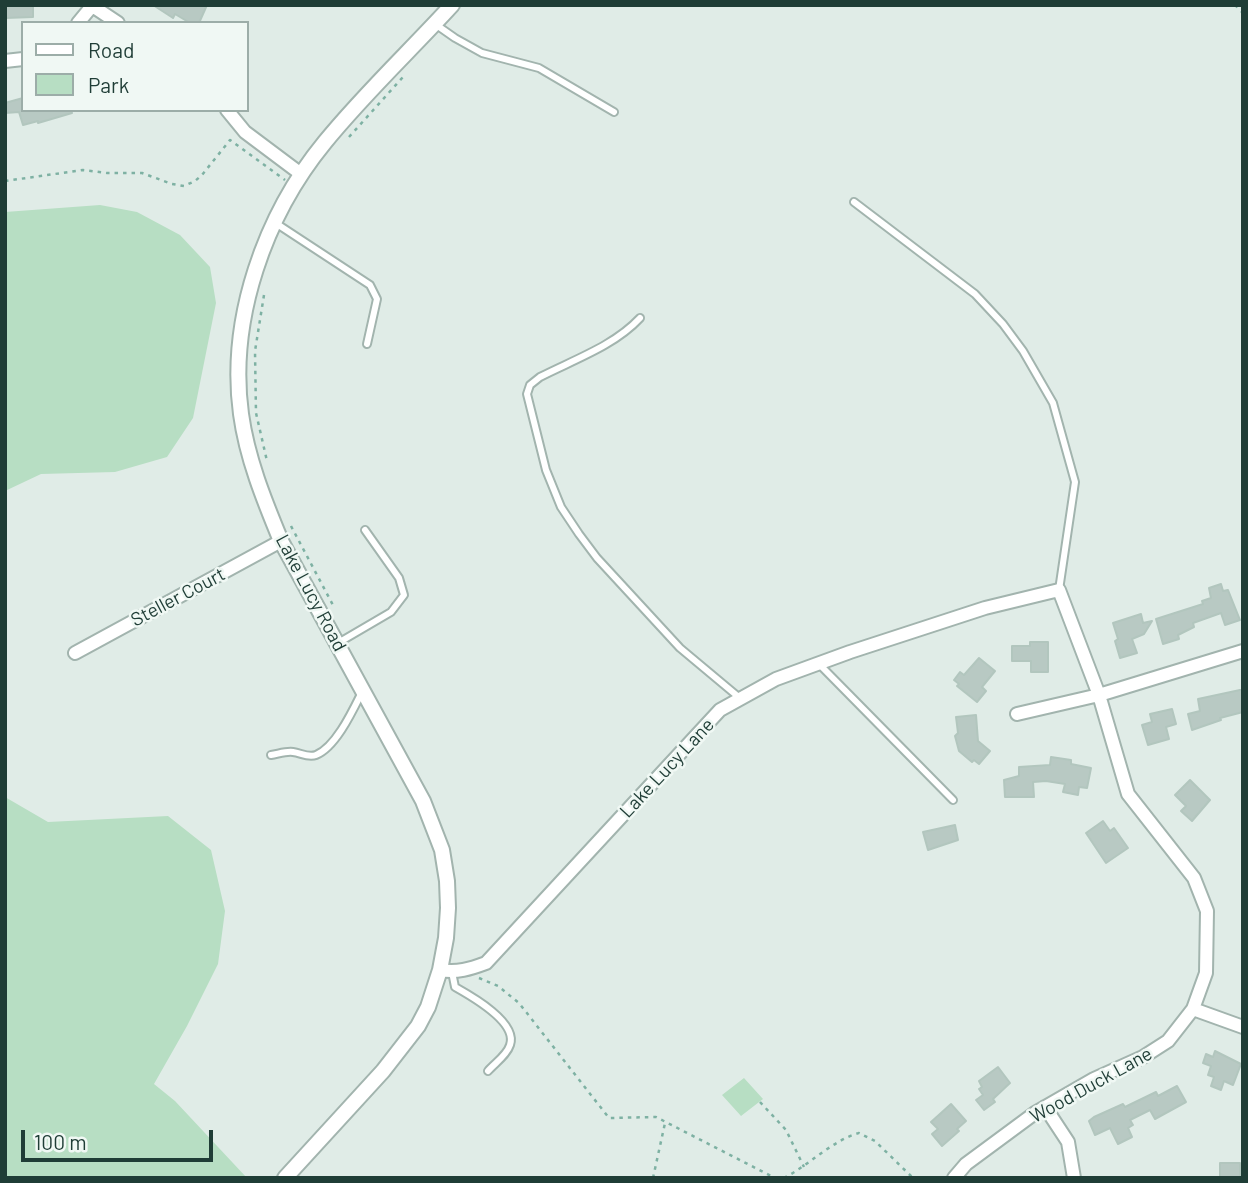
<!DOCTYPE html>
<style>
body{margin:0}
#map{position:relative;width:1248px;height:1183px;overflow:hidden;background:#e0ece7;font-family:Barlow,sans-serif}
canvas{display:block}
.frame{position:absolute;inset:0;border:7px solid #1f3d36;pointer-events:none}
.legend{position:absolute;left:21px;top:21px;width:228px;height:91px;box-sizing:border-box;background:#f0f8f4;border:2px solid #9cada8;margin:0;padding:9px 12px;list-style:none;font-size:21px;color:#1f3d36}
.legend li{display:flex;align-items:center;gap:14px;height:35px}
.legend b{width:35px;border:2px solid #9cada8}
.scale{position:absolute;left:21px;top:1130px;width:192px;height:32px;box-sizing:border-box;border:4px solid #1f3d36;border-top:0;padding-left:9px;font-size:21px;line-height:24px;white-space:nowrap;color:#1f3d36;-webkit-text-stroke:5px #f0f8f4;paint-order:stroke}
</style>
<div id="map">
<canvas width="1248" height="1183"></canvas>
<div class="frame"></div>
<ul class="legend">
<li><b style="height:9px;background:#fff"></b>Road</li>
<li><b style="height:19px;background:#b7dec3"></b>Park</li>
</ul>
<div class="scale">100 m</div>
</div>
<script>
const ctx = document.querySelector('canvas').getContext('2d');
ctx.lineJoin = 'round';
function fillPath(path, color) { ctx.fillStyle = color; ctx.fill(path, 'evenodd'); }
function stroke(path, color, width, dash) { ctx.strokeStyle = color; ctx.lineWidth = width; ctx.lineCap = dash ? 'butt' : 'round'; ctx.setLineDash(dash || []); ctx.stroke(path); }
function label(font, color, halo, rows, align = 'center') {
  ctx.font = font + ' Barlow,sans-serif'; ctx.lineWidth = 5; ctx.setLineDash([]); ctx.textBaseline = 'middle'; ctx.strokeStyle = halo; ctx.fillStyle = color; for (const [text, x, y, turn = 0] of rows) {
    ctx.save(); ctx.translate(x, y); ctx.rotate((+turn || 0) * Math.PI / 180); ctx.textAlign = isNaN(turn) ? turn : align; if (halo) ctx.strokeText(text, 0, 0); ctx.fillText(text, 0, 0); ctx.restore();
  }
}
fillPath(new Path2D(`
 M 100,205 L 137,212 L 180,235 L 210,267 L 216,303 L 193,418 L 167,457 L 115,472 L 41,474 L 5,491 L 5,212 Z
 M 5,797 L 48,822 L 168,816 L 211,850 L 225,911 L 218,964 L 187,1026 L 154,1084 L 175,1101 L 247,1178 L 5,1178 Z
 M 744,1078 L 763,1099 L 741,1116 L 722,1095 Z`), '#b7dec3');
const building = new Path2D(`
 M 5,5 L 33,5 L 33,17 L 5,18 Z
 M 153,5 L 207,5 L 199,23 L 190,23 L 175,14 L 173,18 Z
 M 23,98 L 23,110 L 71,110 L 72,113 L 38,123 L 38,121 L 23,125 L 19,112 L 5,113 L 5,103 Z
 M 1221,584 L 1223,591 L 1228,590 L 1240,620 L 1225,625 L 1221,613 L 1193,623 L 1194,627 L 1178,635 L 1179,639 L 1163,644 L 1156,619 L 1203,604 L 1202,601 L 1211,598 L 1209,588 Z
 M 1141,614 L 1143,623 L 1152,621 L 1144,634 L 1132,639 L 1137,653 L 1120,658 L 1115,641 L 1118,639 L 1113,623 Z
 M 1030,642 L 1048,642 L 1048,672 L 1031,672 L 1031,661 L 1012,661 L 1012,646 L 1030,646 Z
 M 979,658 L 995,671 L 982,687 L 986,691 L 977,702 L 957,686 L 959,684 L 954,680 L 960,672 L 964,675 Z
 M 1240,690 L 1243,690 L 1243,712 L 1220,718 L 1221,720 L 1192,730 L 1188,714 L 1200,711 L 1198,699 Z
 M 1172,709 L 1176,724 L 1166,727 L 1169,739 L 1148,745 L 1142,725 L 1152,722 L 1150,714 Z
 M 976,715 L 978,741 L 990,751 L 979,764 L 974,760 L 972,762 L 959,751 L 955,736 L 958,733 L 956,717 Z
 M 1051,757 L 1071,760 L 1071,764 L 1091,768 L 1087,788 L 1079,787 L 1078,795 L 1063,792 L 1065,784 L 1046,781 L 1033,782 L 1034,797 L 1005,797 L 1004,780 L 1019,776 L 1019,767 L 1050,765 Z
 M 1190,780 L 1210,800 L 1192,821 L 1181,811 L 1186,806 L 1175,795 Z
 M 1103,821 L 1110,831 L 1114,828 L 1128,848 L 1106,863 L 1086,833 Z
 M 955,825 L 958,840 L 928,850 L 923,832 Z
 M 1215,1051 L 1241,1064 L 1233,1085 L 1224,1081 L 1221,1090 L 1211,1086 L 1214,1077 L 1208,1075 L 1211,1066 L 1203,1063 L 1206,1054 L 1213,1057 Z
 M 998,1067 L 1010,1083 L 993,1099 L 995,1102 L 984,1110 L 976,1100 L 983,1095 L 979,1089 L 982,1087 L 979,1081 Z
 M 1177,1086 L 1186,1102 L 1155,1119 L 1150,1110 L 1130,1120 L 1133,1125 L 1128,1128 L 1132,1137 L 1118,1144 L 1110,1128 L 1095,1135 L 1089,1121 L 1094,1117 L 1123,1104 L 1125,1107 L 1156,1092 L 1158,1096 Z
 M 951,1104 L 966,1121 L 957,1129 L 959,1131 L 942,1146 L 932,1134 L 938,1129 L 931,1122 Z
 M 1220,1163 L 1240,1163 L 1240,1178 L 1220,1178 Z`);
fillPath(building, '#b8c9c3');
stroke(building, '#b2c6be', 2);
const service = new Path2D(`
 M 435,24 L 455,38 L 482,53 L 539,68 L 614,112
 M 854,202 L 975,294 L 1003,324 L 1023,351 L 1053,403 L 1075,482 L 1059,590
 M 274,222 L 370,285 L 377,299 L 367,344
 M 640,318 C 614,346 573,360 540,377 L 530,385 L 527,394 L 546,470 L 561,507 L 579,534 L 597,558 L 680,648 L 741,699
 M 338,643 L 391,612 L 404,595 L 399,578 L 365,530
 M 820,665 L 953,800
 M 271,755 C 278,754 286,751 293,752 C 301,753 308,758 316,755 C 336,747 353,710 362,692
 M 452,972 L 455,987 C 471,996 518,1022 510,1045 C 507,1055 495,1063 488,1071`);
const minor = new Path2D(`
 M 91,5 L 118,23
 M 78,23 L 92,6
 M 5,61 L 23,59
 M 227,110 L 245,132 L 301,174
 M 75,653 L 281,541
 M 1017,714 L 1099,695 L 1243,651
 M 440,970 C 457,973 470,969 486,963 L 720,710 L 776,679 L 850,652 L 985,608 L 1059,590 L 1099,695 L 1128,794 L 1194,878 L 1207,911 L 1206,973 L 1193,1009 L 1168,1041 L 1143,1057 L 1094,1079 L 1035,1113 L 966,1164 L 954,1178
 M 1193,1009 L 1243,1027
 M 1045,1107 L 1068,1142 L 1074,1178`);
const tertiary = new Path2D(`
 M 285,1178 L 383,1071 L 418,1026 L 428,1007 L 440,970 L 446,938 L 448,908 L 447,881 L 442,850 L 423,801 L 281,541 C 264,500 247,458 241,414 C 228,319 265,215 325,142 C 364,94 410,51 452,5`);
stroke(service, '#a2b4ae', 10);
stroke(minor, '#a2b4ae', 16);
stroke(tertiary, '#a2b4ae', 18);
stroke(new Path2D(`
 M 1235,5 L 1243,13
 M 349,137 L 403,77
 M 5,181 L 83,170 L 107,173 L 142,173 L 172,184 L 184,186 L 195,181 L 202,175 L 230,140 L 285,180
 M 264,295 L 255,351 L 256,413 L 267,461
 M 291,526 L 334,607
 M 479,978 L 498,986 L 519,1003 L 609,1118 L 656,1117 L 775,1178
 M 760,1102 L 786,1130 L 804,1167
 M 653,1178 L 665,1123
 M 784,1178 C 809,1165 833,1140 859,1133 L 875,1141 L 913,1178`), '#7eb1a3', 2.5, [3.5, 5]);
stroke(service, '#fff', 6);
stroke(minor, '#fff', 12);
stroke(tertiary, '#fff', 14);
label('19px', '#1f3d36', '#f0f8f4', [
 ["Lake Lucy Road",311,593,62],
 ["Steller Court",178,597,-28],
 ["Lake Lucy Lane",667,768,-47],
 ["Wood Duck Lane",1091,1085,-29]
]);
</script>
